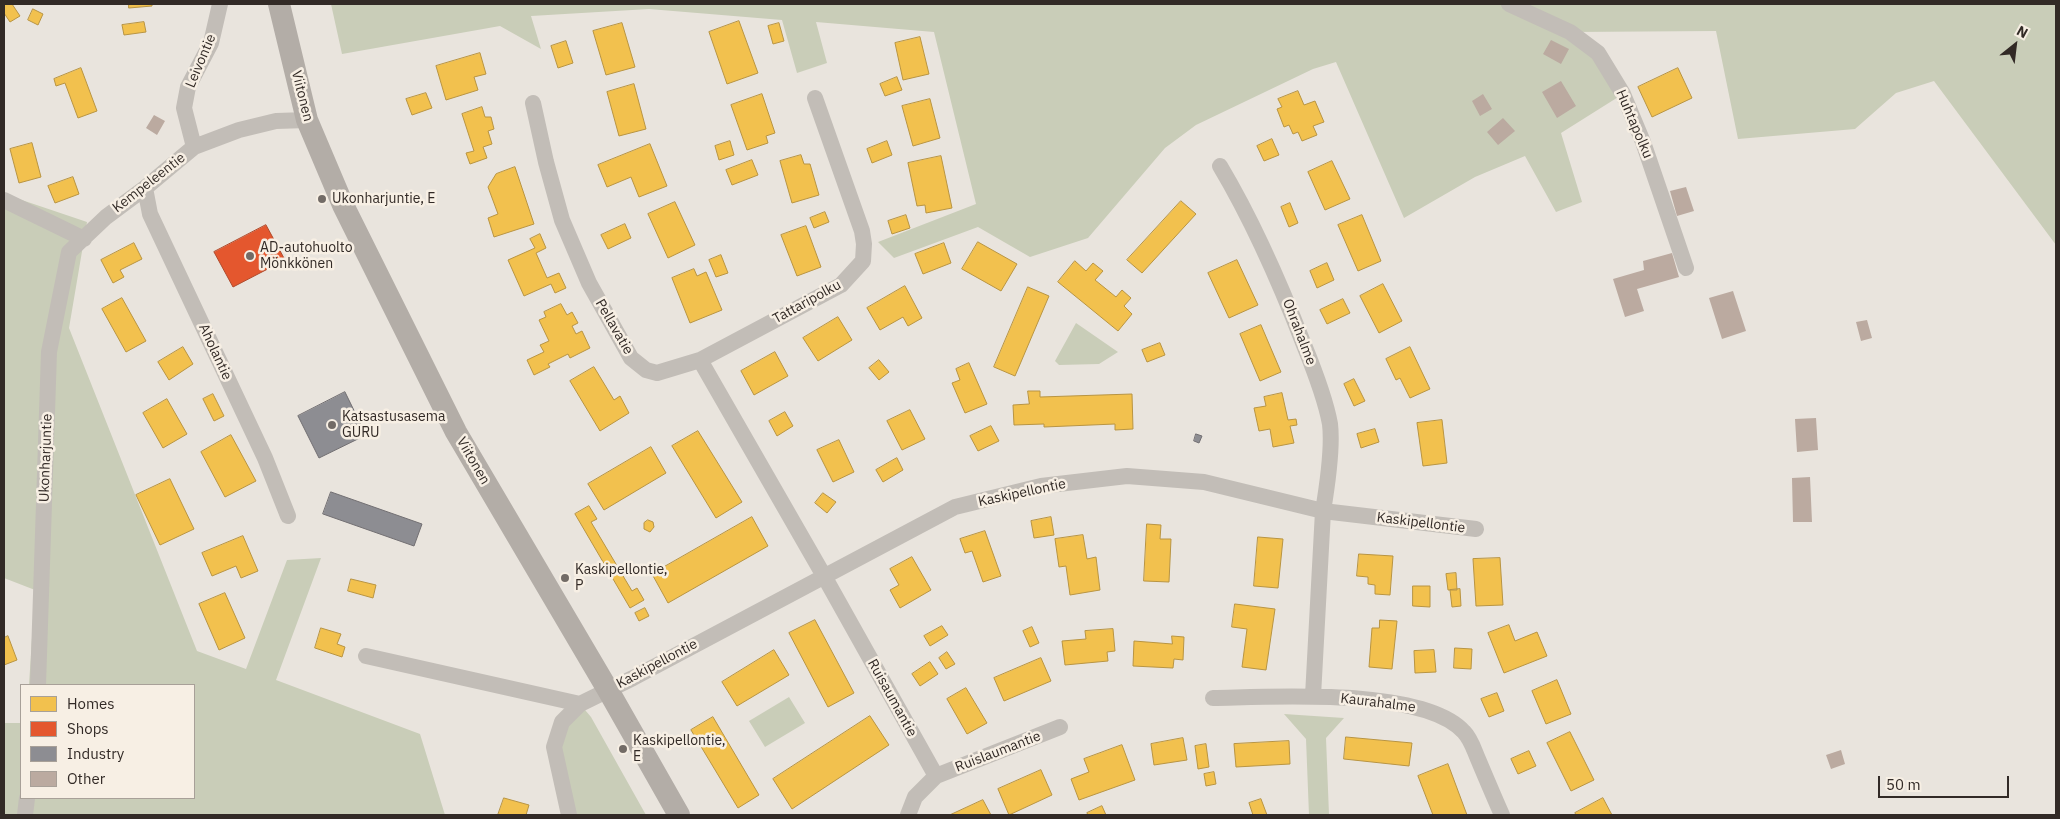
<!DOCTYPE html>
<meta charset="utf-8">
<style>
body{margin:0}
#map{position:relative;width:2060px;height:819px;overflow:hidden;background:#e9e4dd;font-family:"IBM Plex Sans",sans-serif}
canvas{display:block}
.frame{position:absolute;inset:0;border:5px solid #322a26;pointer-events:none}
.legend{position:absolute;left:20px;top:684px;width:175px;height:115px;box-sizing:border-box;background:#f7efe4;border:1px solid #a8a098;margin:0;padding:6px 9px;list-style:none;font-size:15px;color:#322a26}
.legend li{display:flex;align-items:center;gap:10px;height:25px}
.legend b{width:25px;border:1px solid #a8a098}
.north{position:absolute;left:1990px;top:20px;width:50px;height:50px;-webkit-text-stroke:4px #f7efe4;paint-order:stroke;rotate:29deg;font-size:14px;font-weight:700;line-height:20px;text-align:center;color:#322a26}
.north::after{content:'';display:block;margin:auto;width:18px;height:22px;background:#322a26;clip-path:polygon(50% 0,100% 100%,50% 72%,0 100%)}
.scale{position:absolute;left:1878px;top:776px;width:131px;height:22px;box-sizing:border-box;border:2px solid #322a26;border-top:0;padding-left:6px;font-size:15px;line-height:18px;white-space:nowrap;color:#322a26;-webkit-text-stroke:4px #f7efe4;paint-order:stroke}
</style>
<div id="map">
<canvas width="2060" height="819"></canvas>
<div class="frame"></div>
<ul class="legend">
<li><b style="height:14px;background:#f2c14e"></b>Homes</li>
<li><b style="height:14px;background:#e4572e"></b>Shops</li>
<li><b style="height:14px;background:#8d8d92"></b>Industry</li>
<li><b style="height:14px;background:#bbaaa0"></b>Other</li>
</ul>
<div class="north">N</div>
<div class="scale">50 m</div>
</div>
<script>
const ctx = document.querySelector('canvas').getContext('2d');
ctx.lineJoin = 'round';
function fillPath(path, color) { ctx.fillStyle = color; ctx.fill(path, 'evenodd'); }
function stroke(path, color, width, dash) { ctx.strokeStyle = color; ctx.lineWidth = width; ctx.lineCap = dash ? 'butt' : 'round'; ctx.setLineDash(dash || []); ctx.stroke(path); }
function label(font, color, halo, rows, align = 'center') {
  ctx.font = font + ' "IBM Plex Sans",sans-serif'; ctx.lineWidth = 5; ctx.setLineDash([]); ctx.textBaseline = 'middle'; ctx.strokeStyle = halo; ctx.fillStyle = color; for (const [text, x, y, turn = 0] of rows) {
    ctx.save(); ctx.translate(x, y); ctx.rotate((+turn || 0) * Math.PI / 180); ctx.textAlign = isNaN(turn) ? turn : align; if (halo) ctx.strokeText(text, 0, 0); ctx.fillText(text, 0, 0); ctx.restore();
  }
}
fillPath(new Path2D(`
 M 331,4 L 2056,4 L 2056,245 L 1934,81 L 1896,93 L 1855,129 L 1738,139 L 1716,31 L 1571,32 L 1623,94 L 1561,133 L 1582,202 L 1556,212 L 1525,156 L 1475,177 L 1404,218 L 1336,62 L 1313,69 L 1196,125 L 1165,148 L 1088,238 L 1030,257 L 978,227 L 894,258 L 878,242 L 976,204 L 934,32 L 816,22 L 827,63 L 797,73 L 782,20 L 649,9 L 531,16 L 541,49 L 500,26 L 342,54 Z
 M 4,194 L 87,222 L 69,328 L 197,651 L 246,669 L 287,560 L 321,558 L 276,680 L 420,734 L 445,815 L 4,815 L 4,723 L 21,723 L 21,798 L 194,798 L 194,685 L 29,685 L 35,590 L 4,578 Z
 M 1076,323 L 1118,352 L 1099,364 L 1059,365 L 1055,361 Z
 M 789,697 L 805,723 L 765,747 L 749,721 Z
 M 580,704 L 591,717 L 646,815 L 569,815 L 555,747 Z
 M 1284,714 L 1344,718 L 1326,738 L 1329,815 L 1309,815 L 1306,739 Z`), '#c9cdb8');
const homes = new Path2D(`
 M 4,4 L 12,4 L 20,16 L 10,22 L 4,13 Z
 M 129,4 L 152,4 L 152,6 L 129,8 Z
 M 33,9 L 43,14 L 38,25 L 28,20 Z
 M 739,21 L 758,73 L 727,84 L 709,32 Z
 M 144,22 L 146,32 L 124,35 L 122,25 Z
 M 622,23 L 635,67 L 606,75 L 593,31 Z
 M 779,23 L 784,41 L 773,44 L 768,26 Z
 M 920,37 L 929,74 L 903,80 L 895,43 Z
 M 566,41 L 573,63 L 558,68 L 551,46 Z
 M 480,53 L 486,74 L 474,77 L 478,90 L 446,100 L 436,66 Z
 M 81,68 L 97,111 L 78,118 L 65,83 L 56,86 L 54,79 Z
 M 1678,68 L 1692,98 L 1652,117 L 1638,87 Z
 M 897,77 L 902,90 L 885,96 L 880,84 Z
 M 634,84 L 646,129 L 619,136 L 607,92 Z
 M 1298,91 L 1304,105 L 1315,101 L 1324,122 L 1313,126 L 1317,135 L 1302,141 L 1298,132 L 1293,134 L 1289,125 L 1284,127 L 1277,109 L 1282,107 L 1278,99 Z
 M 426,93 L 432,108 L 412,115 L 406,99 Z
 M 762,94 L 775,133 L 766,136 L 768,143 L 747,150 L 731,105 Z
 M 930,99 L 940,138 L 913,146 L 902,106 Z
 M 482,107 L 485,117 L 491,117 L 494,129 L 488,131 L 492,144 L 483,147 L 487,158 L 470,164 L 466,153 L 474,151 L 462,114 Z
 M 1272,139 L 1279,155 L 1264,161 L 1257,146 Z
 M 730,141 L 734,155 L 719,160 L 715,146 Z
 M 887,141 L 892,155 L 872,163 L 867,149 Z
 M 32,143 L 41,177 L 19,183 L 10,149 Z
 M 650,144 L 667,186 L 639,197 L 631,177 L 607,187 L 598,165 Z
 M 801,155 L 804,164 L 810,164 L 819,195 L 792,203 L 780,161 Z
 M 941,156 L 952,208 L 926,213 L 925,205 L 917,206 L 908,163 Z
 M 752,160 L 758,175 L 732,185 L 726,170 Z
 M 1332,161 L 1350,199 L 1325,210 L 1308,172 Z
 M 515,167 L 534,224 L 494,237 L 488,218 L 498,214 L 488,187 L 496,174 Z
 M 73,177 L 79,194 L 55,203 L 48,186 Z
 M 1181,201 L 1196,214 L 1142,273 L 1127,260 Z
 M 675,202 L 695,245 L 668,258 L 648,214 Z
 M 1290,203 L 1298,223 L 1289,227 L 1281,207 Z
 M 825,212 L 829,222 L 814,228 L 810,218 Z
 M 906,215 L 910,228 L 892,234 L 888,221 Z
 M 1362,215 L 1381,261 L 1358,271 L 1338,225 Z
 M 625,224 L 631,238 L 608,249 L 601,235 Z
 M 806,226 L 821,267 L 797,276 L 781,235 Z
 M 540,234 L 546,248 L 536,253 L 547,278 L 559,273 L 566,288 L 555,293 L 551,284 L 524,296 L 508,260 L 535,248 L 530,239 Z
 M 978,242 L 1017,264 L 1001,291 L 962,269 Z
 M 134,243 L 142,259 L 120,270 L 124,277 L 113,283 L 101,260 Z
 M 944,243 L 951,263 L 923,274 L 915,254 Z
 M 721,255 L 728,273 L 716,277 L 709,260 Z
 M 1237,260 L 1258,305 L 1229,318 L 1208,273 Z
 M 1075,261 L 1086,271 L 1093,263 L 1103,271 L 1095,280 L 1116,297 L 1122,290 L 1131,298 L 1124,306 L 1132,314 L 1118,331 L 1058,282 Z
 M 1327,263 L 1334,280 L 1317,288 L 1310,271 Z
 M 694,269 L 697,276 L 706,272 L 722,310 L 690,323 L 672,278 Z
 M 1383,284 L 1402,321 L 1379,333 L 1360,296 Z
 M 905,286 L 922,318 L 908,326 L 903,317 L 880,330 L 867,308 Z
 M 1028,287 L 1049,296 L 1015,376 L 994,367 Z
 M 122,298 L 146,341 L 126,352 L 102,309 Z
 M 1343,299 L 1350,313 L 1327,324 L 1320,310 Z
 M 561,304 L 567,315 L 572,312 L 578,323 L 572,326 L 576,334 L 582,331 L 590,348 L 570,358 L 568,354 L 548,364 L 550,367 L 534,375 L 527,360 L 544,352 L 540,345 L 549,341 L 539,320 L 546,317 L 544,312 Z
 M 838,317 L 852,340 L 818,361 L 803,338 Z
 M 1261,325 L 1281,372 L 1260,381 L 1240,334 Z
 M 1160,343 L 1165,355 L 1147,362 L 1142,350 Z
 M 183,347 L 193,364 L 169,380 L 158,362 Z
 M 1410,347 L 1430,389 L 1410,398 L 1400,378 L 1396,380 L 1386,359 Z
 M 775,352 L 788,376 L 754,395 L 741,371 Z
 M 879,360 L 889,372 L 879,380 L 869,368 Z
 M 969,363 L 987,404 L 965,413 L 952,383 L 960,380 L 956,369 Z
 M 594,367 L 614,400 L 620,396 L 629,413 L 600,431 L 570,381 Z
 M 1354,379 L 1365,401 L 1354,406 L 1344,384 Z
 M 1028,391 L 1040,391 L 1040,397 L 1132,394 L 1133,429 L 1115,430 L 1115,424 L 1044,427 L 1044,424 L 1014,425 L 1013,405 L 1029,404 Z
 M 1282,393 L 1288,420 L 1296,419 L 1297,425 L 1290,426 L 1294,443 L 1273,447 L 1270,429 L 1259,431 L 1254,408 L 1266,406 L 1264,397 Z
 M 213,394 L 224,416 L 214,421 L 203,399 Z
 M 167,399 L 187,434 L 163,448 L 143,413 Z
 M 910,410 L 925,439 L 902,450 L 887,421 Z
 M 785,412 L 793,426 L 777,436 L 769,421 Z
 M 1442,420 L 1447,463 L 1423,466 L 1417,423 Z
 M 991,426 L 999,441 L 978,451 L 970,436 Z
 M 1375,429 L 1379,442 L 1361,448 L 1357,434 Z
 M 698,431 L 742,502 L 716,518 L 672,446 Z
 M 231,435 L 256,481 L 225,497 L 201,452 Z
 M 839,440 L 854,472 L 833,482 L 817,450 Z
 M 651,447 L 666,473 L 604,510 L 588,484 Z
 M 897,458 L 903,470 L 883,482 L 876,470 Z
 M 170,479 L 194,529 L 160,545 L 136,495 Z
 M 823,493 L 836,502 L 827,513 L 815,503 Z
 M 589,506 L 597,519 L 591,522 L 632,591 L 637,588 L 644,600 L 630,608 L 575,514 Z
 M 752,517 L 768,546 L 668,603 L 652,574 Z
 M 1051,517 L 1054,535 L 1034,538 L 1031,521 Z
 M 648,520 L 653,522 L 654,527 L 650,532 L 644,529 L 644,523 Z
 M 1147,524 L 1161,525 L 1160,539 L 1171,539 L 1169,582 L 1144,581 Z
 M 985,531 L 1001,576 L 983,582 L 972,551 L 965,553 L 960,539 Z
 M 1083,535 L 1087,559 L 1096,557 L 1100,590 L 1070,595 L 1066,566 L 1059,567 L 1055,539 Z
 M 243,536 L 258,571 L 241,578 L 236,566 L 212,576 L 202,553 Z
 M 1258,537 L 1283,539 L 1278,588 L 1254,586 Z
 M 1359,554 L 1393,556 L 1390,595 L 1375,594 L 1375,585 L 1368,584 L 1368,577 L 1357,576 Z
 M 912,557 L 931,590 L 900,608 L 890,590 L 899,585 L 890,569 Z
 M 1500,558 L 1503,605 L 1476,606 L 1473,559 Z
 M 1456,573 L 1457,590 L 1448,590 L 1446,574 Z
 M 351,579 L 376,585 L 373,598 L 348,591 Z
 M 1413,586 L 1430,586 L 1430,607 L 1413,606 Z
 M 1460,589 L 1461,606 L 1452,607 L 1450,590 Z
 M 225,593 L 245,638 L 219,650 L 199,604 Z
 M 1235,604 L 1275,609 L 1266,670 L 1242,667 L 1247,629 L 1232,627 Z
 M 645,608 L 649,616 L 639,621 L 635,613 Z
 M 815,620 L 854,693 L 828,707 L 789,633 Z
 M 1380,620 L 1397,621 L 1392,669 L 1369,667 L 1372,628 L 1379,628 Z
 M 1509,625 L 1515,641 L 1537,632 L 1547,656 L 1504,673 L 1488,633 Z
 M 942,626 L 948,635 L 930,646 L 924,636 Z
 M 1032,627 L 1039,643 L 1030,647 L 1023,631 Z
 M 321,628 L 341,634 L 337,644 L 345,647 L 342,657 L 315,648 Z
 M 1113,629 L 1115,651 L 1107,652 L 1108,661 L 1065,665 L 1062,641 L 1086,639 L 1085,631 Z
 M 8,636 L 17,660 L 4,665 L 4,638 Z
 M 1172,636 L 1184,637 L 1183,660 L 1174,659 L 1173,668 L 1133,666 L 1134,641 L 1172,644 Z
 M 1455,648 L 1472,649 L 1471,669 L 1454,668 Z
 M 774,650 L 789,675 L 737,706 L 722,682 Z
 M 1434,650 L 1436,672 L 1415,673 L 1414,651 Z
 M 947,652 L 955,664 L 946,669 L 939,658 Z
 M 1041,658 L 1051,681 L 1004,701 L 994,678 Z
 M 930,662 L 938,674 L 920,686 L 912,674 Z
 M 1557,680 L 1571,714 L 1546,724 L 1532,691 Z
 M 966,688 L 987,723 L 967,734 L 947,699 Z
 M 1497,693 L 1504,711 L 1489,717 L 1481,699 Z
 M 870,716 L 889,745 L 792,809 L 773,779 Z
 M 713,717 L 759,795 L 738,808 L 691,730 Z
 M 1570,732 L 1594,780 L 1571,791 L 1547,743 Z
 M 1346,737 L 1412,743 L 1409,766 L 1344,759 Z
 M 1183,738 L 1187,760 L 1154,765 L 1151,744 Z
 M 1289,741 L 1290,764 L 1236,767 L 1234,744 Z
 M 1206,744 L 1209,767 L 1198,769 L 1195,746 Z
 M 1122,745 L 1135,780 L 1079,800 L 1071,779 L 1089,772 L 1084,759 Z
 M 1529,751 L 1536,766 L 1518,774 L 1511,759 Z
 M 1448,764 L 1467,815 L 1433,815 L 1418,776 Z
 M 1041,770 L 1052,795 L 1009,815 L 998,789 Z
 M 1214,772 L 1216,784 L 1206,786 L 1204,774 Z
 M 504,798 L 529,805 L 526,815 L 498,815 Z
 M 1603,798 L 1612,815 L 1576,815 L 1575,813 Z
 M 1261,799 L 1267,815 L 1253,815 L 1249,803 Z
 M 983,800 L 991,815 L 950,815 Z
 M 1102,806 L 1106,815 L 1088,815 L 1087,813 Z`);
fillPath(homes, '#f2c14e');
stroke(homes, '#b89442', 1);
const shops = new Path2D(`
 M 266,225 L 285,260 L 233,287 L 214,252 Z`);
fillPath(shops, '#e4572e');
stroke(shops, '#af4a2c', 1);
const industry = new Path2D(`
 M 345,392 L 366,435 L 319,458 L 298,416 Z
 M 1196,434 L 1202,436 L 1199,443 L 1194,441 Z
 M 331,492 L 422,524 L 414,546 L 323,514 Z`);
fillPath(industry, '#8d8d92');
stroke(industry, '#726f72', 1);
fillPath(new Path2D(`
 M 1551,40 L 1569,49 L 1561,64 L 1543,54 Z
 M 1561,81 L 1576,106 L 1557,118 L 1542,92 Z
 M 1483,94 L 1492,109 L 1480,116 L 1472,101 Z
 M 154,115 L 165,121 L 157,135 L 146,128 Z
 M 1503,118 L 1515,131 L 1498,145 L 1487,132 Z
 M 1686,187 L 1694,211 L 1677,216 L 1670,191 Z
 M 1672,253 L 1679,277 L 1637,289 L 1644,311 L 1625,317 L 1613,279 L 1644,270 L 1643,261 Z
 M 1733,291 L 1746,331 L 1722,339 L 1709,298 Z
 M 1867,320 L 1872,338 L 1861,341 L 1856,322 Z
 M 1816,418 L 1818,450 L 1797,452 L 1795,419 Z
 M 1810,477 L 1812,522 L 1793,522 L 1792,478 Z
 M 1841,750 L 1845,764 L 1831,769 L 1826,755 Z`), '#bbaaa0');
stroke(new Path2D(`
 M 1509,4 L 1570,32 L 1598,53 L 1623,94 L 1643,142 L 1686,268
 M 533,103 L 546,162 L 562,220 L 589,283 L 631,358 L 646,370 L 657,373 L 700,360 L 824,576 L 936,776 L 915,797 L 908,815
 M 194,147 L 184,108 L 188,87 L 211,43 L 220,4
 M 1220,166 C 1254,223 1280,283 1304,345 C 1313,367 1326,402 1330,424 C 1333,449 1327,487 1323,511 L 1313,696
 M 145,188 L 150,214 L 265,458 L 288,516
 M 4,200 L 84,239
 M 700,360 L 841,285 L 863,261 L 864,244 L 862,231 L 815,98
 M 366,656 L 580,704
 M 38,685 L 49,352 L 69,252 L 106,217 L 145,188 L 194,147 L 239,130 L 276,121 L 307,120
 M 1213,698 C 1272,697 1424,687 1464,732 C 1471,739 1474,750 1478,759 C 1486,778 1494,797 1502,815
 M 936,776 L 1060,727
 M 25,815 L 27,798
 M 569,815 L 554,747 L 562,722 L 580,704 L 633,678 L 955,507 L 1041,486 L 1127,476 L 1204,482 L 1323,511 L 1476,529`), '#c2bdb7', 16);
stroke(new Path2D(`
 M 279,4 L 307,120 L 343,205 L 456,432 L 608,690 L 679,815`), '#b3ada7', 22);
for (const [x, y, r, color] of [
 [322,199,5,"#726b66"],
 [250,256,5,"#726b66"],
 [332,425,5,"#726b66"],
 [565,578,5,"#726b66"],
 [623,749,5,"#726b66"]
]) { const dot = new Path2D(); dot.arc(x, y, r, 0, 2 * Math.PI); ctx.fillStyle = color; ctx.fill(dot); stroke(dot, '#f7efe4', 2); }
label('14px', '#322a26', '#f7efe4', [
 ["Leivontie",201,61,-67],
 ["Viitonen",302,96,76],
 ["Huhtapolku",1634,124,67],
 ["Kempeleentie",149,183,-38],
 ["Tattaripolku",807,302,-29],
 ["Pellavatie",614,327,60],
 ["Ohrahalme",1299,332,69],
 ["Aholantie",215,352,65],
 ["Ukonharjuntie",46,458,-88],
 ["Viitonen",473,461,60],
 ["Kaskipellontie",1022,493,-12],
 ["Kaskipellontie",1421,523,7],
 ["Kaskipellontie",657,664,-28],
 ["Ruisaumantie",892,698,61],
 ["Kaurahalme",1378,703,7],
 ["Ruislaumantie",998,752,-21]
]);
label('14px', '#322a26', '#f7efe4', [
 ["Ukonharjuntie, E",332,199],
 ["AD-autohuolto",260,248],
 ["Mönkkönen",260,264],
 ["Katsastusasema",342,417],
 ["GURU",342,433],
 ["Kaskipellontie,",575,570],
 ["P",575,586],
 ["Kaskipellontie,",633,741],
 ["E",633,757]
], 'left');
</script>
